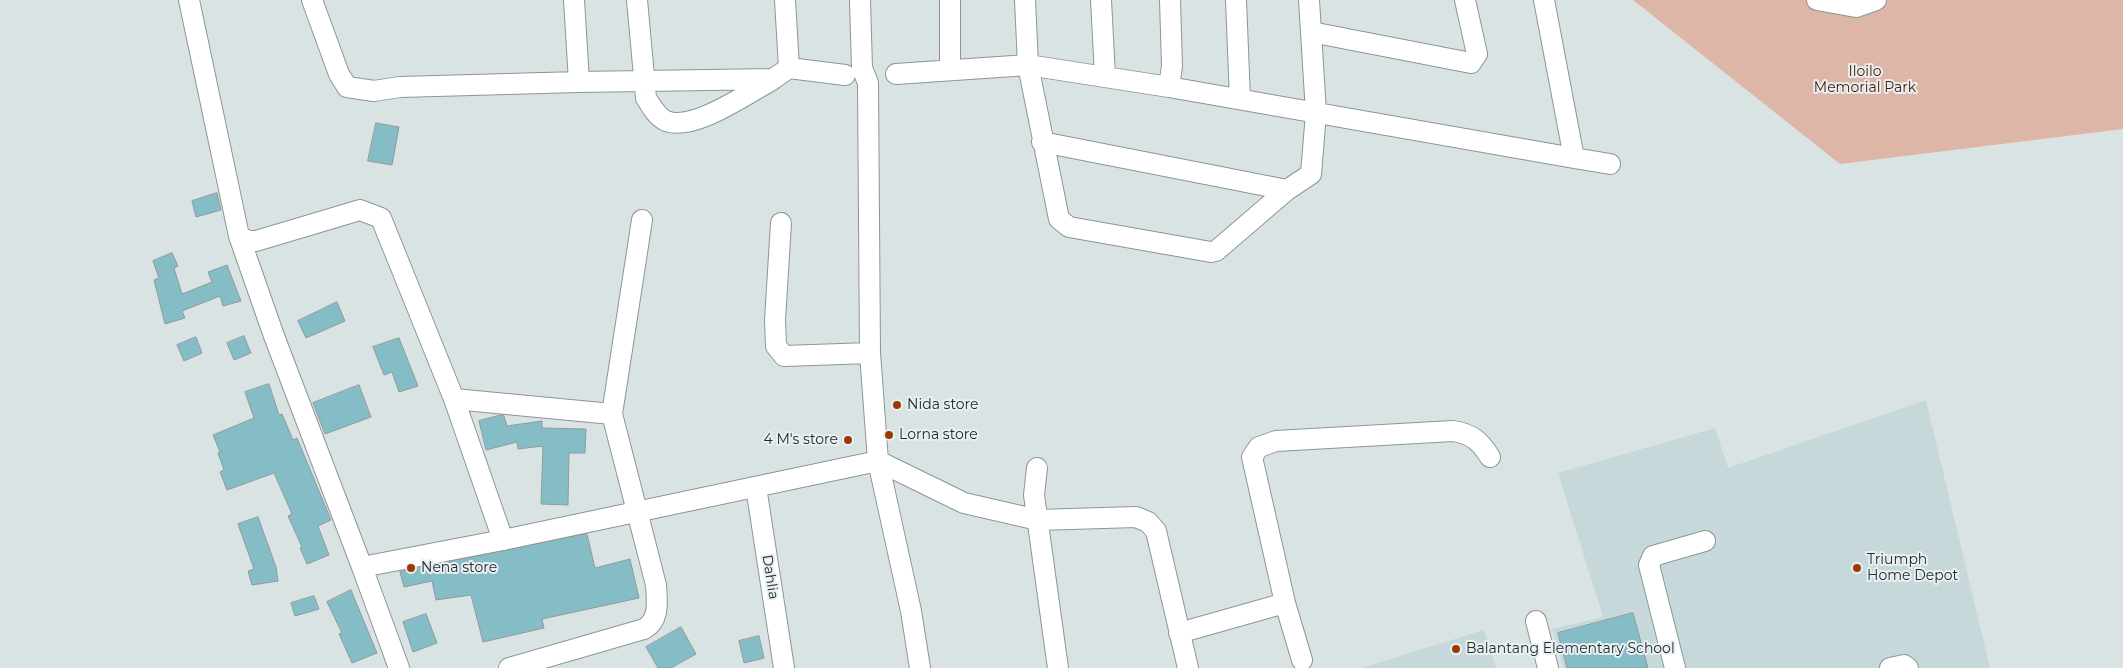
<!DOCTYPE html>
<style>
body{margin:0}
canvas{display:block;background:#dae3e4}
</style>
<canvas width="2123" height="668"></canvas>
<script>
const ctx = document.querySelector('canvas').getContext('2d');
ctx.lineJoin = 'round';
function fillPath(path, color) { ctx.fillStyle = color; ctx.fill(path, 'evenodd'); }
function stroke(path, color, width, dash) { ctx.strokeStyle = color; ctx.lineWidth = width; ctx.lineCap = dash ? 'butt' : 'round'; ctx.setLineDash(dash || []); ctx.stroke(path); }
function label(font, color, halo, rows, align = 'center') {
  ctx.font = font + ' Montserrat,sans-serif'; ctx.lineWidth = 4; ctx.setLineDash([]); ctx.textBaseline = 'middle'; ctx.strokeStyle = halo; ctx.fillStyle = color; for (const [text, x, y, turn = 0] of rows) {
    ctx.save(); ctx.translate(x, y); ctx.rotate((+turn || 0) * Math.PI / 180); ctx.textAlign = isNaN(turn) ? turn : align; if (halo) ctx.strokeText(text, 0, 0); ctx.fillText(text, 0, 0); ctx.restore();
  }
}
fillPath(new Path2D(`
 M 1926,400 L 1990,668 L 1563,668 L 1552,629 L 1603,617 L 1558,473 L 1715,428 L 1728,468 Z
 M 1484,630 L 1496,668 L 1361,668 Z`), '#c7d8db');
fillPath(new Path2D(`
 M 1633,0 L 2123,0 L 2123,129 L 1840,164 Z`), '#deb6a7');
const building = new Path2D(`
 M 376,123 L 399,127 L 392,165 L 368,161 Z
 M 217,193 L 221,210 L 196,217 L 192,201 Z
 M 172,253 L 178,266 L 174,268 L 182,294 L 212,282 L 208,272 L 227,265 L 241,301 L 223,306 L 220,296 L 182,311 L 185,318 L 165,324 L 154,280 L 159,278 L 153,261 Z
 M 337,302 L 345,321 L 306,338 L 298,321 Z
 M 244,336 L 251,353 L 234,360 L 227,343 Z
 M 196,337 L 202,353 L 184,361 L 177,345 Z
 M 399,338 L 418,386 L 399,392 L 392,372 L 384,375 L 373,347 Z
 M 269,384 L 279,415 L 282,414 L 293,440 L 297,438 L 331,520 L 318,526 L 329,555 L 307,564 L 300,548 L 302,547 L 288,516 L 292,514 L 274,473 L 227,490 L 220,472 L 224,470 L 218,453 L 220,452 L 213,435 L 254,418 L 245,392 Z
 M 359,385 L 371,417 L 325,434 L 313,403 Z
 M 501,415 L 504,416 L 507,426 L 542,421 L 542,428 L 586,429 L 585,453 L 569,453 L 568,505 L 541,504 L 543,446 L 518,449 L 517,442 L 486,450 L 479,421 Z
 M 258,517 L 276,567 L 278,581 L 252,585 L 248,571 L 254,569 L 238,524 Z
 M 587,534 L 595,568 L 630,559 L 639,598 L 542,619 L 544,628 L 483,642 L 471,595 L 436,600 L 432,581 L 404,587 L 400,572 Z
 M 351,590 L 377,653 L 352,663 L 339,634 L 342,633 L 327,602 Z
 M 314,596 L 319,609 L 295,616 L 291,603 Z
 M 1633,613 L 1648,668 L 1567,668 L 1558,633 Z
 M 426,614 L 437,643 L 413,652 L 403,622 Z
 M 681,627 L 696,654 L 671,668 L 658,668 L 646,647 Z
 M 759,636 L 764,658 L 744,663 L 739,641 Z`);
fillPath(building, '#84bdc6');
stroke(building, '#919a9b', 1);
const minor = new Path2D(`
 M 189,0 L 239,236 L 274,336 L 362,567 L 503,540 L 878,461 L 964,503 L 1038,520 L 1136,517 L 1148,522 L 1156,531 L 1188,668
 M 312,0 L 339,74 L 347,87 L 374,91 L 400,87 L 579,82
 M 574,0 L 579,82 L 773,79 L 789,68 L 845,75
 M 637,0 L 646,98 C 651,106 657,117 666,121 C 693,132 748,93 772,80
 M 785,0 L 789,68
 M 860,0 L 862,68 L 868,83 L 870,353 L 878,461 L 911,611 L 920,668
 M 950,0 L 950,69
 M 1025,0 L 1028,65 L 1059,219 L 1069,227 L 1211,252 L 1216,251 L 1287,190 L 1311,174 L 1316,113 L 1309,0
 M 1101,0 L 1105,76
 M 1236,0 L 1240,99
 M 1817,0 L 1856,7 L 1876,0
 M 1311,32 L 1471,63 L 1477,54 L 1465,0
 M 896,74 L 1028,65 L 1169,87 L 1172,66 L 1170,0
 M 1169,87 L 1574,158 L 1544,0
 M 1042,142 L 1287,190
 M 1574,158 L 1610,164
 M 781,223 L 775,320 L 776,346 L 784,356 L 870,353
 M 239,236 L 248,241 L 256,241 L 360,210 L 381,218 L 454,399 L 612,414
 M 454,399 L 503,540
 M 1037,468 L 1034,495 L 1058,668
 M 756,487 L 784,668
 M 362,567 L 399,668
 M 1536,621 L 1548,668
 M 1179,633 L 1285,603
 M 1302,660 L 1285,603 L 1252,457 L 1259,447 L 1276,441 L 1453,431 C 1472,434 1480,441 1490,457
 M 509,668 L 644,629 C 660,620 657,602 656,585 L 612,414 L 642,220
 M 1675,668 L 1649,565 L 1653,556 L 1705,541
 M 1890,668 L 1904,665 L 1908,668`);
stroke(minor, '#8d9697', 22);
stroke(minor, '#fff', 20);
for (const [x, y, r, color] of [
 [897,405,5,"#9c3802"],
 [889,435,5,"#9c3802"],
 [848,440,5,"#9c3802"],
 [411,568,5,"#9c3802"],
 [1857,568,5,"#9c3802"],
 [1456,649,5,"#9c3802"]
]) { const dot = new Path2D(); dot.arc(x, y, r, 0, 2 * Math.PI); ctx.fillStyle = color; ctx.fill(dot); stroke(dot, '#e7f0f2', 2); }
label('14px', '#4e1700', '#e7f0f2', [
 ["Iloilo",1865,72],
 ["Memorial Park",1865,88]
]);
label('14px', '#272a2b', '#e7f0f2', [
 ["Nida store",907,405],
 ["Lorna store",899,435],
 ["4 M's store",838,440,"right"],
 ["Triumph",1867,560],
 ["Home Depot",1867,576],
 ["Nena store",421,568],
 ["Balantang Elementary School",1466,649]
], 'left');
label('14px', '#272a2b', '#e7f0f2', [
 ["Dahlia",770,577,81]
]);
</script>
